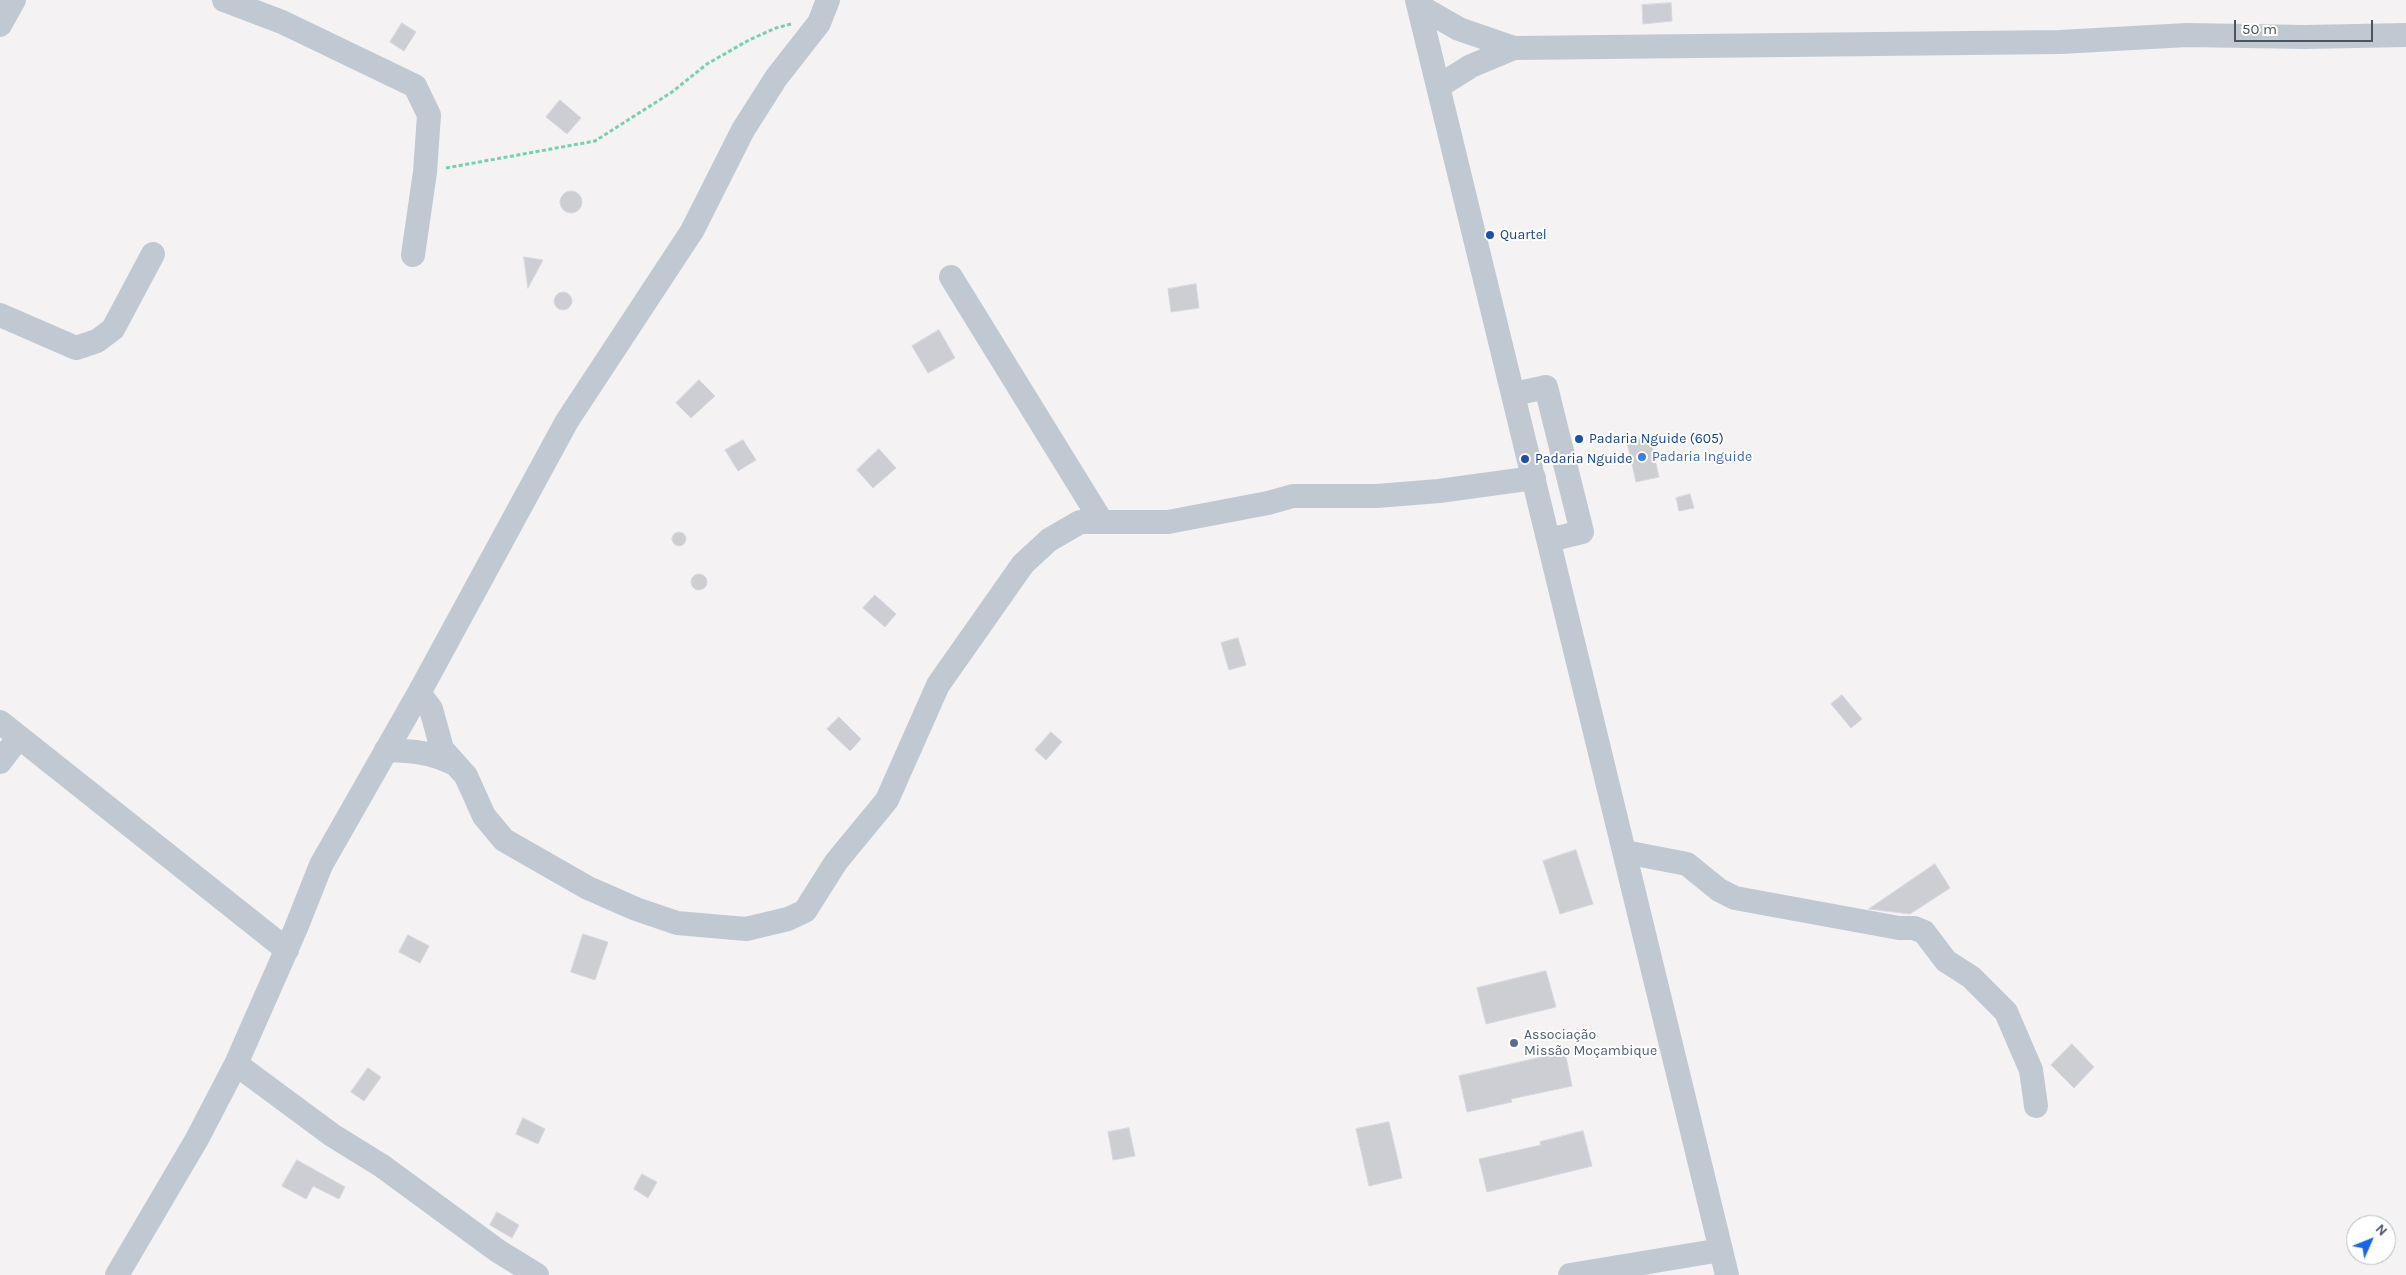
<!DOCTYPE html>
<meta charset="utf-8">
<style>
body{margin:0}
#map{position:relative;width:2406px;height:1275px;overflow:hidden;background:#f4f2f2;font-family:Karla,sans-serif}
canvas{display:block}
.north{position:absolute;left:2346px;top:1215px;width:50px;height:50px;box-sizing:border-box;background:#fff;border:1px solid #b6bbc0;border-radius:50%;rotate:46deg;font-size:14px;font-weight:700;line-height:20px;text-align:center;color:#495461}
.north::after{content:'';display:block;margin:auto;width:18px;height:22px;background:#1467ec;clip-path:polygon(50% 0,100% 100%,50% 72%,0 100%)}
.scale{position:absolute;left:2234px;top:20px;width:139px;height:22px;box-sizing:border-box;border:2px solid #495461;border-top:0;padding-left:6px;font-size:15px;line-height:18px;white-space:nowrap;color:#495461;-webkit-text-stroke:4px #fff;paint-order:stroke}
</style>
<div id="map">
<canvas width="2406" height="1275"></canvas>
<div class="north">N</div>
<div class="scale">50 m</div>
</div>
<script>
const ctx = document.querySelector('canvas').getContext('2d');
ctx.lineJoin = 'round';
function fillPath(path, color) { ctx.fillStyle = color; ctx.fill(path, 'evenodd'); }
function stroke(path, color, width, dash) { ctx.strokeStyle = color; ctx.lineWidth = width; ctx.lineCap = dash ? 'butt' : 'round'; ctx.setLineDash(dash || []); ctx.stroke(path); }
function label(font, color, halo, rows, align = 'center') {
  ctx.font = font + ' Karla,sans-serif'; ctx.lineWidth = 4; ctx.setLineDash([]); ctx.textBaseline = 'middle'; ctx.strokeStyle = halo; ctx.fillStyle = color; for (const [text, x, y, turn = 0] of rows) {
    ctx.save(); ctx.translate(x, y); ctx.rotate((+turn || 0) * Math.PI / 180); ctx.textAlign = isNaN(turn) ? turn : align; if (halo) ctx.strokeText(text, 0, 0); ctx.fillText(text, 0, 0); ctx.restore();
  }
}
const building = new Path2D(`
 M 1671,3 L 1672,21 L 1643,24 L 1642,5 Z
 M 402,23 L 416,32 L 404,51 L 390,42 Z
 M 560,100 L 581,118 L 567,134 L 546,117 Z
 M560 202a11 11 0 1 1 22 0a11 11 0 1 1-22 0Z
 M 524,257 L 543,260 L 528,288 Z
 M 1196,284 L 1199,308 L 1171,312 L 1168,289 Z
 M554 301a9 9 0 1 1 18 0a9 9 0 1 1-18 0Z
 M 939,330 L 955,358 L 928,373 L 912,346 Z
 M 699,380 L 715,396 L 691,418 L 676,403 Z
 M 1650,437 L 1659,477 L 1636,482 L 1627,442 Z
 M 743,440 L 756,460 L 738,471 L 725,450 Z
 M 879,449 L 896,468 L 873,488 L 857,470 Z
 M 1690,494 L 1694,508 L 1679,511 L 1676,498 Z
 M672 539a7 7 0 1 1 14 0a7 7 0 1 1-14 0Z
 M691 582a8 8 0 1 1 16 0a8 8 0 1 1-16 0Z
 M 875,595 L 896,614 L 885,627 L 863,608 Z
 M 1238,638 L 1246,665 L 1229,670 L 1221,643 Z
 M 1842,695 L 1862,719 L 1851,728 L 1831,704 Z
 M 839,717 L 861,739 L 850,751 L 827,729 Z
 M 1051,732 L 1062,742 L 1046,760 L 1035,750 Z
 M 1576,850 L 1593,904 L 1560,914 L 1543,861 Z
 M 1935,864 L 1950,888 L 1910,914 L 1869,909 Z
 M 583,934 L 608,942 L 595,980 L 571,972 Z
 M 408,935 L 429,946 L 420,963 L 399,952 Z
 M 1546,971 L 1556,1007 L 1486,1024 L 1477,988 Z
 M 2072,1044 L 2094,1067 L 2074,1088 L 2051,1065 Z
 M 1565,1052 L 1572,1086 L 1511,1099 L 1512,1102 L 1467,1112 L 1459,1076 Z
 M 368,1068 L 381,1077 L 364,1101 L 351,1092 Z
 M 523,1118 L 545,1129 L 538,1144 L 516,1134 Z
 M 1389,1122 L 1402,1178 L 1369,1186 L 1356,1129 Z
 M 1129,1128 L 1135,1156 L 1113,1160 L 1108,1132 Z
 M 1583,1131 L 1592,1166 L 1487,1192 L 1479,1159 L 1541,1145 L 1540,1142 Z
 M 297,1160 L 345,1187 L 339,1199 L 313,1186 L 306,1199 L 282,1186 Z
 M 642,1174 L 657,1182 L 648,1198 L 634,1189 Z
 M 497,1212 L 519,1225 L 512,1238 L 490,1225 Z`);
fillPath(building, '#ccced4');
stroke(building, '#d6d8de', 1);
stroke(new Path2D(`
 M 446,168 L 595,141 L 672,92 L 707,64 L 749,40 L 776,28 L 791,24`), '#77d1aa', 3, [4, 2.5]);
stroke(new Path2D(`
 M 224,0 L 282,22 L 415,86 L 429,115 L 425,172 L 413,255
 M 1417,0 L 1727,1275
 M 1419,6 L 1459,29 L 1514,48 L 2060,42 L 2187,35 L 2305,37 L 2406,35
 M 0,25 L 14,0
 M 1439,86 L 1471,66 L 1514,48
 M 951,277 L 1102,522
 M 0,315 L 76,348 L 97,341 L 113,329 L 153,254
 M 1514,394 L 1546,387 L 1582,532 L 1549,540
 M 419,693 L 431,709 L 442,749 L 466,776 L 484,816 L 504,840 L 588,888 L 636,909 L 677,923 L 746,929 L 788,919 L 805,911 L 836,862 L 887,800 L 938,685 L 1023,564 L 1049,540 L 1080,522 L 1168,522 L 1268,503 L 1293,496 L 1377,496 L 1439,491 L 1534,478
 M 0,722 L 287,950
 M 386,750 C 414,751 430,752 455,764
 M 0,762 L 19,737
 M 1625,852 L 1687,864 L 1719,890 L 1735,898 L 1899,928 L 1914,928 L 1924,932 L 1946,961 L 1971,977 L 2006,1012 L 2031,1070 L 2036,1106
 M 236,1064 L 332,1135 L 382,1166 L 498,1251 L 537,1275
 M 117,1275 L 197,1139 L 236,1064 L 296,928 L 321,865 L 419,693 L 567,421 L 692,231 L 743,130 L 776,78 L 819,23 L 828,0
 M 1570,1275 L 1721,1250`), '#c0c9d2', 24);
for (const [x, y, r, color] of [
 [1490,235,5,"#1a4fb4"],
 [1579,439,5,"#1a4fb4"],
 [1642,457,5,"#3f7fe0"],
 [1525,459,5,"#1a4fb4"],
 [1514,1043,5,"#5c6f8a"]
]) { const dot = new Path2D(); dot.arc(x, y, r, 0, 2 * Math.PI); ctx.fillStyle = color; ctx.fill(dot); stroke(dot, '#fff', 2); }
label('14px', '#164399', '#fff', [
 ["Quartel",1500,235],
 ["Padaria Nguide (605)",1589,439],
 ["Padaria Nguide",1535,459]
], 'left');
label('14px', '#366cbe', '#fff', [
 ["Padaria Inguide",1652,457]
], 'left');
label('14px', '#4e5e75', '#fff', [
 ["Associação",1524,1035],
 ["Missão Moçambique",1524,1051]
], 'left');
</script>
